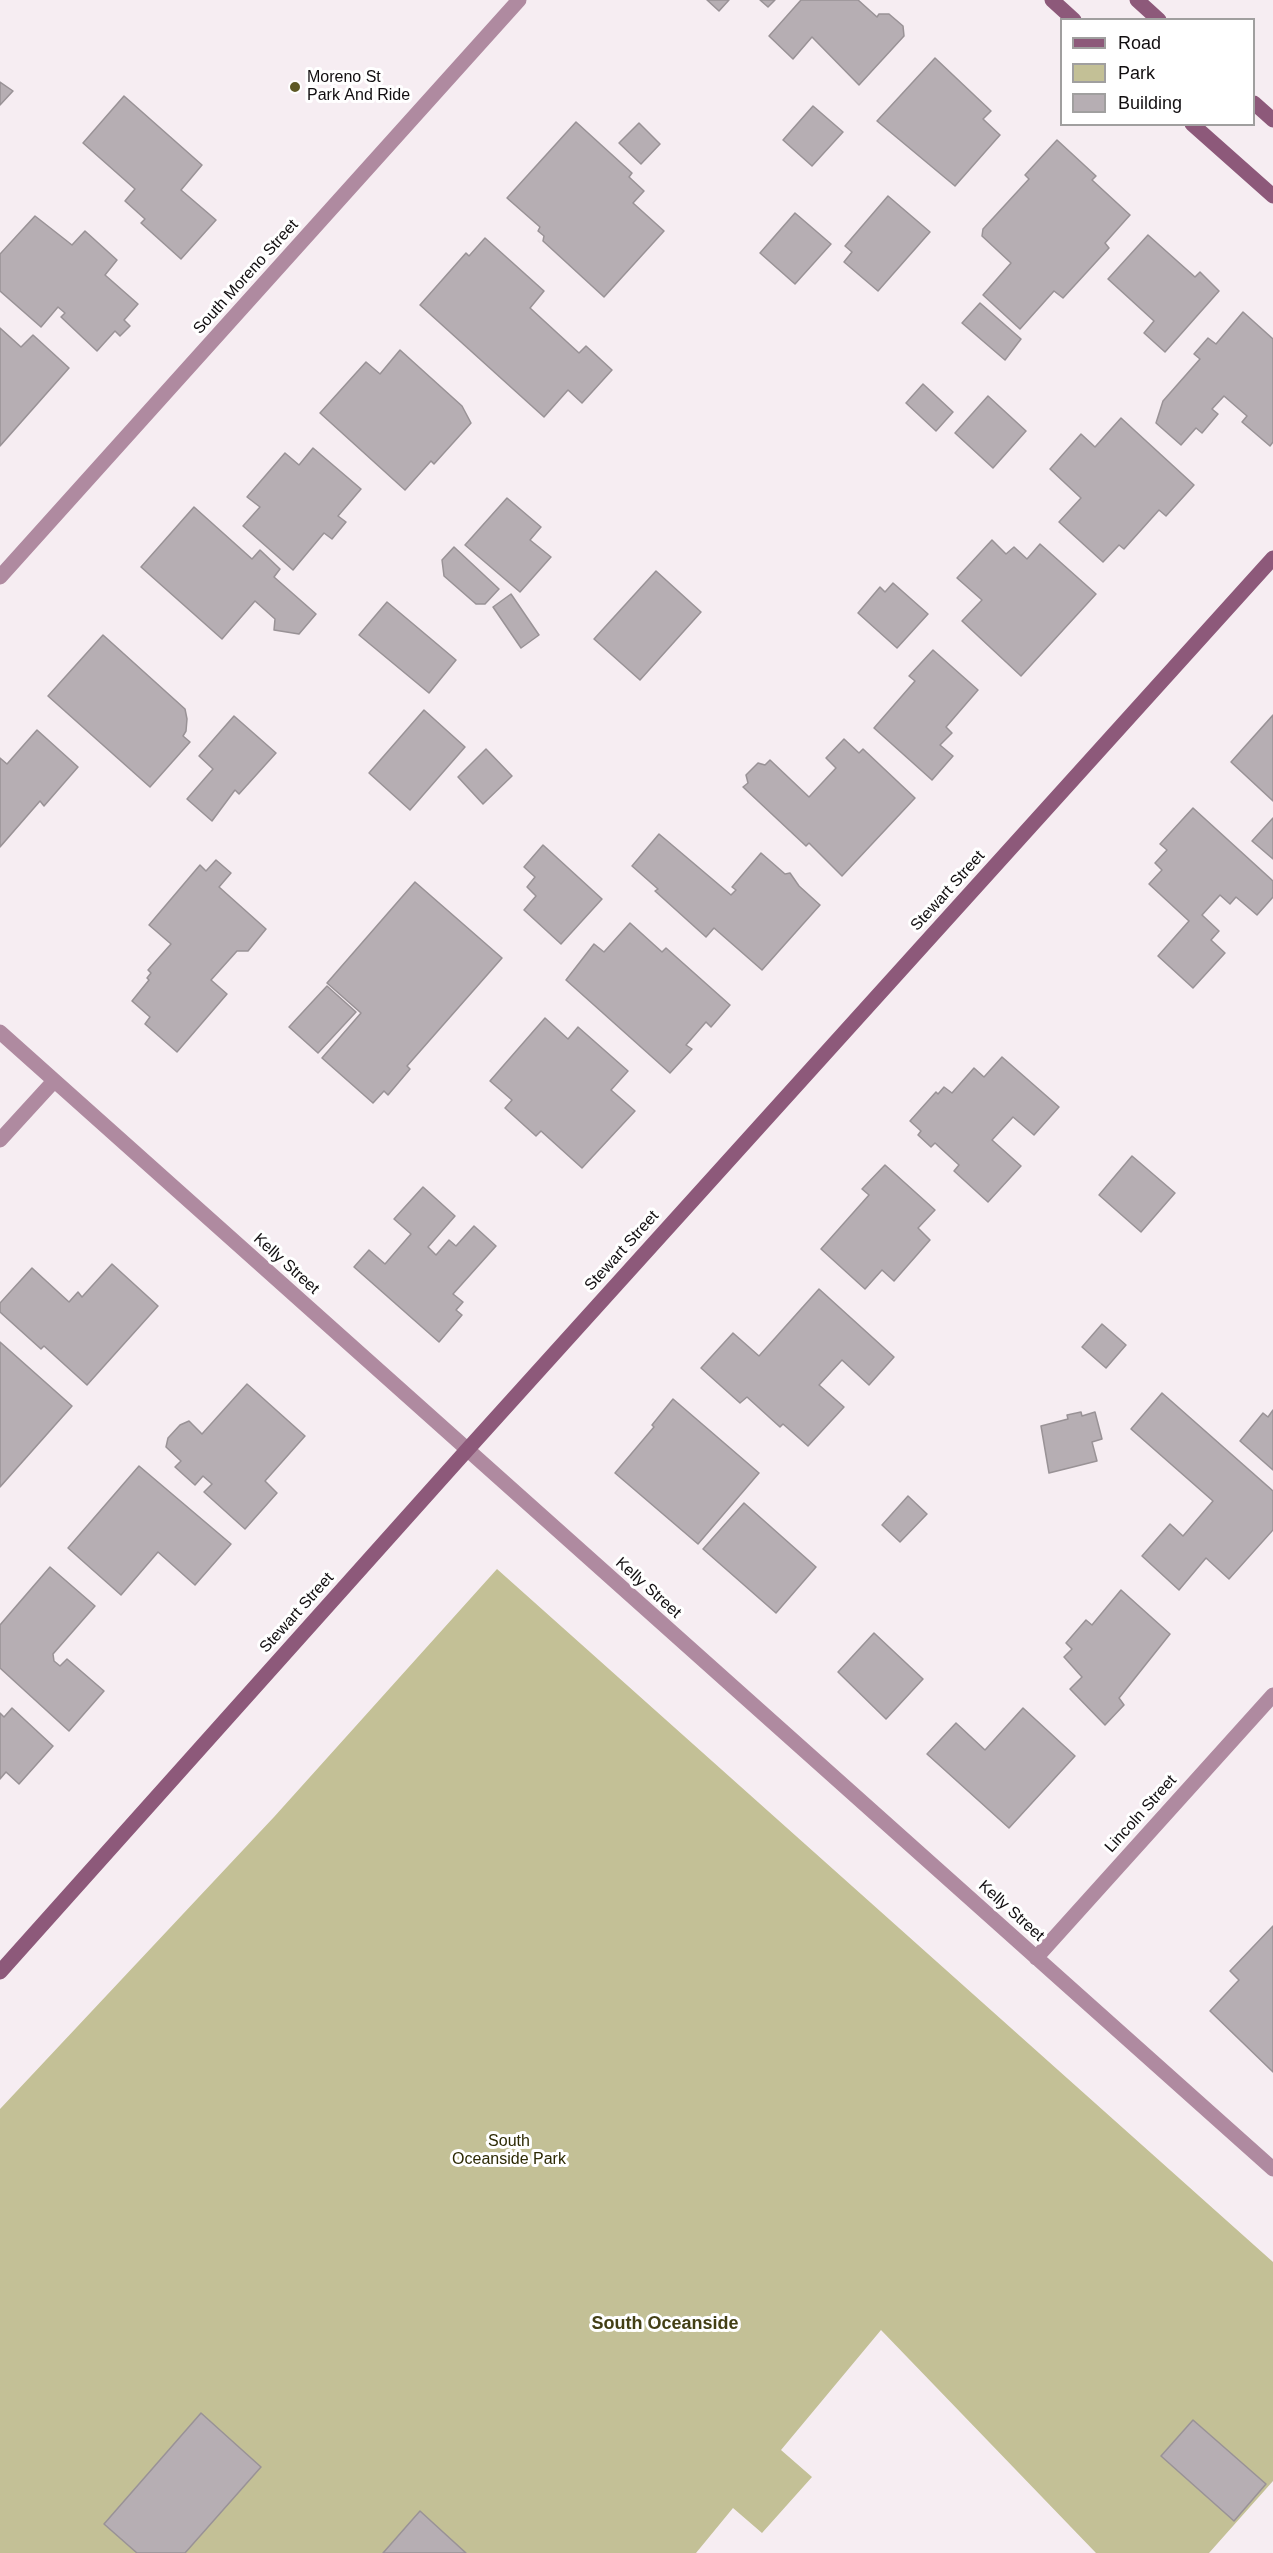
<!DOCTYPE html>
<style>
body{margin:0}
#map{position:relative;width:1273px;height:2553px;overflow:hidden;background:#f6edf2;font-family:Helvetica,sans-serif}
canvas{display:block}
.legend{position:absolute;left:1060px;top:18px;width:195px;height:108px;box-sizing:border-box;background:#fff;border:2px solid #a09f9f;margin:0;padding:8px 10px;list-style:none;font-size:18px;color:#110e10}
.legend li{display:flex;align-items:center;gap:12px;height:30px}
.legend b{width:30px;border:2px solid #a09f9f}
</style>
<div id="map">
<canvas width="1273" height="2553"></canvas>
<ul class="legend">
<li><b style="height:8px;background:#8d597a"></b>Road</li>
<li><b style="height:16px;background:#c3c096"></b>Park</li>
<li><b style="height:16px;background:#b6aeb3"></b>Building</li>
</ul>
</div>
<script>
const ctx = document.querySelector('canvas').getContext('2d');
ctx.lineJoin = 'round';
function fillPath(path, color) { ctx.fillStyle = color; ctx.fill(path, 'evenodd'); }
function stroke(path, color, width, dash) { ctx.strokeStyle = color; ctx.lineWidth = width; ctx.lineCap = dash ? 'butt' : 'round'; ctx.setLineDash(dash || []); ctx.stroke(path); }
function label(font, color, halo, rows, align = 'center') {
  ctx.font = font + ' Helvetica,sans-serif'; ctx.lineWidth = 6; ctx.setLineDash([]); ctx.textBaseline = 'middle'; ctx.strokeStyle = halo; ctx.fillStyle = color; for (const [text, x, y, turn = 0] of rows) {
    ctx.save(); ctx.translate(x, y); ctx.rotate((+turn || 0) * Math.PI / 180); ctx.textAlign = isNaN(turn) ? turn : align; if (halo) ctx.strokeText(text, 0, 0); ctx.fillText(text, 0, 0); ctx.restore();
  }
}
fillPath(new Path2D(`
 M 497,1569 L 1273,2262 L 1273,2481 L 1209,2553 L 1096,2553 L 881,2330 L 781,2450 L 812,2477 L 762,2533 L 733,2508 L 696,2553 L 0,2553 L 0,2109 L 274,1817 Z`), '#c3c096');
const building = new Path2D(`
 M 707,0 L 729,0 L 719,11 Z
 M 760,0 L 775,0 L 768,7 Z
 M 801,0 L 858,0 L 877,17 L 879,14 L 889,14 L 903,26 L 904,36 L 859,85 L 812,37 L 793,59 L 769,36 Z
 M 935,58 L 991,111 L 983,119 L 1000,135 L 955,186 L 877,121 Z
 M 0,82 L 13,91 L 0,105 Z
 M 124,96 L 202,165 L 181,190 L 216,220 L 181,259 L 141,223 L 145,219 L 125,201 L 135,189 L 83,143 Z
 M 813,106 L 843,132 L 812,166 L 783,140 Z
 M 576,122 L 632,173 L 629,177 L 644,191 L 633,203 L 664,231 L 604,297 L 543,241 L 544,236 L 538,231 L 540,227 L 507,198 Z
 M 639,123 L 660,144 L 641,164 L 619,143 Z
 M 1057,140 L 1096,176 L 1092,180 L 1130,215 L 1105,243 L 1109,248 L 1063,298 L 1054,291 L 1020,329 L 983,295 L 1011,263 L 982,236 L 983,229 L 1029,179 L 1025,175 Z
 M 888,196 L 930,232 L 878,291 L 844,262 L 852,252 L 845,246 Z
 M 795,213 L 831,244 L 795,284 L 760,253 Z
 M 35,216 L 72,245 L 85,231 L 117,260 L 105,275 L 138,304 L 124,320 L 130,326 L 120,336 L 115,331 L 97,351 L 61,317 L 65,313 L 58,307 L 41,327 L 0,291 L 0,254 Z
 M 1148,235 L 1195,277 L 1200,272 L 1219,291 L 1165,352 L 1144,333 L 1154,321 L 1108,279 Z
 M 485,238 L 544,291 L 530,308 L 579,353 L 586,346 L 612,370 L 582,403 L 568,390 L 544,417 L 420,305 L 466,253 L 469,256 Z
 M 980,303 L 1021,339 L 1005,360 L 962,323 Z
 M 1243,312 L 1273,339 L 1273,442 L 1270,446 L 1242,422 L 1247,416 L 1224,396 L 1212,409 L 1218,414 L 1202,433 L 1196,428 L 1181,445 L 1156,423 L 1163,401 L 1200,359 L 1194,354 L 1208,338 L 1216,344 Z
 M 0,328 L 21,347 L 33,335 L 69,368 L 0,446 Z
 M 400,350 L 462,406 L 471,423 L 434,464 L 431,461 L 405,490 L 320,413 L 366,362 L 380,374 Z
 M 923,384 L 953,412 L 936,431 L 906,403 Z
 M 988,396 L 1026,431 L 993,468 L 955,433 Z
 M 1121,418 L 1194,485 L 1166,516 L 1159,510 L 1124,549 L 1119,545 L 1103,562 L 1059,522 L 1081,498 L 1050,469 L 1081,434 L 1095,447 Z
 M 313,448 L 361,489 L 338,516 L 346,522 L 332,539 L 324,533 L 293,570 L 243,526 L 260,507 L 247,497 L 285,453 L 299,465 Z
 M 507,498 L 541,527 L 530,540 L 551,557 L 520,592 L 465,545 Z
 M 194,507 L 252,559 L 260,550 L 280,569 L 274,577 L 316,614 L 299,634 L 274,630 L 275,619 L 255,601 L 222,639 L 141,567 Z
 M 992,540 L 1006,554 L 1014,547 L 1027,559 L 1040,544 L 1096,594 L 1021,676 L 962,621 L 982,600 L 957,578 Z
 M 454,547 L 499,589 L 485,604 L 476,604 L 444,576 L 442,560 Z
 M 656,571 L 701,612 L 640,680 L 594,639 Z
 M 893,583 L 928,614 L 897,648 L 858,613 L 880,587 L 885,592 Z
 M 511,594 L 539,635 L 521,648 L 493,607 Z
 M 387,602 L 456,660 L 429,693 L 359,635 Z
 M 103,635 L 185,709 L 187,719 L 186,731 L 183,736 L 190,742 L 150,787 L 48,696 Z
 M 933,650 L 978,690 L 946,727 L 952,733 L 940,745 L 953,756 L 932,780 L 874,728 L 915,681 L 909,676 Z
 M 424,710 L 465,747 L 410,810 L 369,773 Z
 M 1273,715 L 1273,801 L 1231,762 Z
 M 234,716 L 276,753 L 239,794 L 235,790 L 212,821 L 187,799 L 213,769 L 199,756 Z
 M 37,730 L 78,767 L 44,806 L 40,801 L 0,847 L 0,758 L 7,764 Z
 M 844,739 L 859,753 L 863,749 L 915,798 L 842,876 L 809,843 L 806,846 L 743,787 L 748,783 L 746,775 L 758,763 L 765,765 L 770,760 L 809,797 L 836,768 L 826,758 Z
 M 486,749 L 512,776 L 483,804 L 458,777 Z
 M 1193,808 L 1273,881 L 1273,897 L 1257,915 L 1236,897 L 1230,904 L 1220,895 L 1202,915 L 1219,931 L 1211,940 L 1225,953 L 1193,988 L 1158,956 L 1189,921 L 1149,884 L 1162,870 L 1155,863 L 1167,850 L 1160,844 Z
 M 1273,818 L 1273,859 L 1252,841 Z
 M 659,834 L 731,895 L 736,890 L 732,887 L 761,853 L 785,874 L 790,873 L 799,886 L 820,905 L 762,970 L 714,928 L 706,937 L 655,891 L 658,889 L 632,866 Z
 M 543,845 L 602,899 L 561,944 L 524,910 L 536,896 L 527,887 L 535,877 L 524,867 Z
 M 216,860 L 231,873 L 219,887 L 266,929 L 248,951 L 237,951 L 211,980 L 227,994 L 177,1052 L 145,1024 L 150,1017 L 132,1001 L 149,980 L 147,978 L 151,973 L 148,970 L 171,944 L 149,925 L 200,865 L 206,871 Z
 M 415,882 L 502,958 L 407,1066 L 410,1069 L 388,1095 L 384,1091 L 373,1103 L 322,1058 L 361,1013 L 327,983 Z
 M 630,923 L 662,952 L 666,948 L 730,1005 L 711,1027 L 706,1022 L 686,1045 L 692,1049 L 670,1073 L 566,980 L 594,944 L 604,952 Z
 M 327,986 L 356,1012 L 318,1053 L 289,1027 Z
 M 545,1018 L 568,1039 L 578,1027 L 628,1071 L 611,1090 L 635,1111 L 582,1168 L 541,1131 L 536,1136 L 505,1108 L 512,1100 L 490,1081 Z
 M 1002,1057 L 1059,1107 L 1034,1135 L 1013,1117 L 992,1140 L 1021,1166 L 988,1202 L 954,1171 L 959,1165 L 935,1143 L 931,1147 L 918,1135 L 921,1131 L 910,1121 L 936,1092 L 938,1094 L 944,1087 L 952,1093 L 974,1068 L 984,1077 Z
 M 1132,1156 L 1175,1193 L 1141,1232 L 1099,1195 Z
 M 885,1165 L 935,1210 L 918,1228 L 930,1240 L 894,1281 L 882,1270 L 865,1289 L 821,1249 L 869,1195 L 862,1189 Z
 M 423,1187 L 455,1216 L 428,1247 L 436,1255 L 449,1240 L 456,1246 L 474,1226 L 496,1246 L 453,1294 L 463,1302 L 456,1310 L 462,1315 L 439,1342 L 354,1267 L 369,1250 L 385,1264 L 411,1234 L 394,1219 Z
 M 112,1264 L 158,1306 L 87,1385 L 44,1346 L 41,1349 L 0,1312 L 0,1303 L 32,1268 L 69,1302 L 78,1292 L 82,1297 Z
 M 819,1289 L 894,1357 L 869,1385 L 842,1360 L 819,1385 L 844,1407 L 808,1446 L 783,1424 L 780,1427 L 747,1397 L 740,1403 L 701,1368 L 733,1333 L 759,1356 Z
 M 1102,1324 L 1126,1345 L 1106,1368 L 1082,1347 Z
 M 0,1342 L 72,1406 L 0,1487 Z
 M 247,1384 L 305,1436 L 265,1481 L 277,1493 L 245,1529 L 204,1492 L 212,1484 L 203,1476 L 195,1485 L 175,1467 L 181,1461 L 166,1447 L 168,1438 L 180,1425 L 189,1421 L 202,1434 Z
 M 1162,1393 L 1273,1491 L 1273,1530 L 1229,1579 L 1206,1558 L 1179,1590 L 1142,1556 L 1170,1524 L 1183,1536 L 1213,1501 L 1131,1429 Z
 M 673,1399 L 759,1473 L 698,1544 L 615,1473 L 654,1427 L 652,1425 Z
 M 1273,1410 L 1273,1470 L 1240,1441 L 1263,1413 L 1268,1417 Z
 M 1081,1412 L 1082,1416 L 1095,1412 L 1102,1439 L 1092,1442 L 1097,1461 L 1049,1473 L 1041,1426 L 1068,1419 L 1067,1415 Z
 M 139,1466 L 231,1544 L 195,1585 L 158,1552 L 121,1595 L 68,1548 Z
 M 908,1496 L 927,1514 L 900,1542 L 882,1525 Z
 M 744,1503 L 816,1567 L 776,1613 L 703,1549 Z
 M 50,1567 L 95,1606 L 53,1654 L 54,1661 L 60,1666 L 67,1659 L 104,1691 L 69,1731 L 0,1668 L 0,1625 Z
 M 1121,1590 L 1170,1634 L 1119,1698 L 1124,1705 L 1105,1725 L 1070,1689 L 1082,1677 L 1064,1657 L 1072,1649 L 1066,1643 L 1086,1620 L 1092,1625 Z
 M 874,1633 L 923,1679 L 886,1719 L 838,1672 Z
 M 12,1708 L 53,1746 L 19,1784 L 6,1772 L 0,1779 L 0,1713 L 4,1717 Z
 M 1023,1708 L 1075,1756 L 1009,1828 L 927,1754 L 956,1723 L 985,1750 Z
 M 1273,1926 L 1273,2072 L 1210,2011 L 1239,1980 L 1230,1971 Z
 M 201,2413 L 261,2467 L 185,2553 L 137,2553 L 104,2524 Z
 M 1193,2420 L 1266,2484 L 1234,2521 L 1161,2456 Z
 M 420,2511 L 466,2553 L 383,2553 Z`);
fillPath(building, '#b6aeb3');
stroke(building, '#999296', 1.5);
stroke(new Path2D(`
 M 0,577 L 519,0
 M 0,1032 L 1273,2169
 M 0,1140 L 54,1081
 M 1036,1958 L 1273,1695`), '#af8aa0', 15);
stroke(new Path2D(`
 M 1052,0 L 1074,20
 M 1137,0 L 1159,20
 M 1254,103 L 1273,120
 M 1192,124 L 1273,196
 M 0,1972 L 467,1450 L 1273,558`), '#8d597a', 15);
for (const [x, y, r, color] of [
 [295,87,6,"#5d5825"]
]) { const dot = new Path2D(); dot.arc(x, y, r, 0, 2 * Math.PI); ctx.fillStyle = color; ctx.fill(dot); stroke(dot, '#fff', 2); }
label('16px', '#110e10', '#fff', [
 ["Moreno St",307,78],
 ["Park And Ride",307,96]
], 'left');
label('16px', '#110e10', '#fff', [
 ["South Moreno Street",246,277,-48],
 ["Stewart Street",948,891,-48],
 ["Stewart Street",622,1251,-48],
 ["Kelly Street",286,1264,42],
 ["Kelly Street",648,1588,42],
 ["Stewart Street",297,1613,-48],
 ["Lincoln Street",1141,1814,-48],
 ["Kelly Street",1011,1911,42]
]);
label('16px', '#2d2a04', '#fff', [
 ["South",509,2142],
 ["Oceanside Park",509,2160]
]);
label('bold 18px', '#433f15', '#fff', [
 ["South Oceanside",665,2324]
]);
</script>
